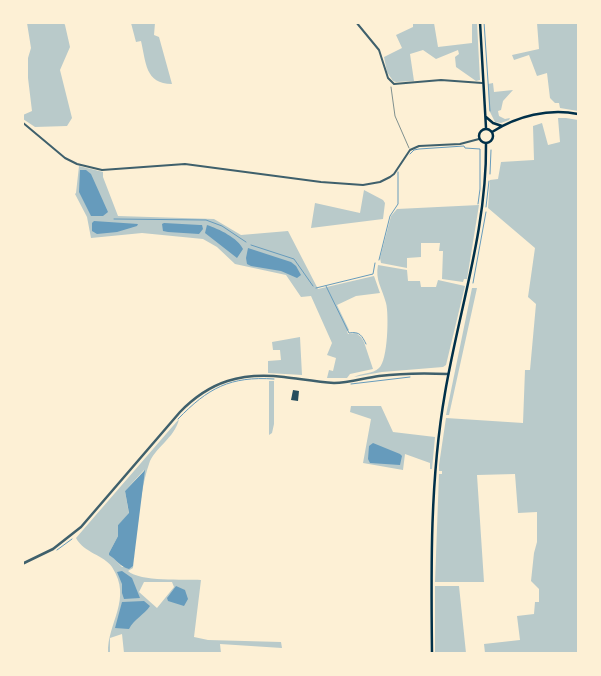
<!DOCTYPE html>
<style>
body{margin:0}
#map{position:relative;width:601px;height:676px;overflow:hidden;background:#fdf0d5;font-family:"Varela Round",sans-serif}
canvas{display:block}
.frame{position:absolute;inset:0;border:24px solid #fdf0d5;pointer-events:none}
</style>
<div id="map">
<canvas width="601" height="676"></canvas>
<div class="frame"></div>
</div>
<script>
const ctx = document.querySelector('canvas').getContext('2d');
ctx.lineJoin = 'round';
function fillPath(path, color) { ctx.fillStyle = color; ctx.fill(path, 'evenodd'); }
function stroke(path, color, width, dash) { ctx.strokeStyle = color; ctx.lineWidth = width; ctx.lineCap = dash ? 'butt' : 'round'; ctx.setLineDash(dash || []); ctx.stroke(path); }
fillPath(new Path2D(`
 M 27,23 L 64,23 L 65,25 L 70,47 L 60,70 L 72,118 L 67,126 L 35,127 L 23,119 L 23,115 L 32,111 L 28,78 L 28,58 L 31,48 Z
 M 131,23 L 155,23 L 154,35 L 159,37 L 172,84 C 145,84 146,62 141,41 L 136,42 Z
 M 419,23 L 434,23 L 438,47 L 472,43 L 472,23 L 477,23 L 480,80 L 476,81 L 456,67 L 455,57 L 459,54 L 458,50 L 436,59 L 423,50 L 410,54 L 414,81 L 396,82 L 393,81 L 387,72 L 384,57 L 402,48 L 396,35 L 413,27 L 413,24 Z
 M 537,23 L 578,23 L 578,111 L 560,108 L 559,103 L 555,103 L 550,98 L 547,73 L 537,76 L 529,55 L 514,60 L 512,55 L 539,49 Z
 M 493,83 L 494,92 L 513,90 L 503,101 L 501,110 L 498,111 L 499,116 L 505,119 L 510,118 L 509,120 L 501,123 L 495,122 L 489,110 L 488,84 Z
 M 558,118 L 566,118 L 578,120 L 578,653 L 485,653 L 484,644 L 520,640 L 517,616 L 534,614 L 535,602 L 539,602 L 539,589 L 531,581 L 534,553 L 537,542 L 537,512 L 518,513 L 515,474 L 477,475 L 484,582 L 435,582 L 439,474 L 442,474 L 442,471 L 439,471 L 439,465 L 446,418 L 523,423 L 525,370 L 530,370 L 536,304 L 528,297 L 535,248 L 488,208 L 490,180 L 498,179 L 501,162 L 534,160 L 533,126 L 542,123 L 548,145 L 560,142 Z
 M 79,166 L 103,172 L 103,177 L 118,216 L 214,219 L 241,235 L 288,231 L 318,289 L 374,276 L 380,293 L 356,296 L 337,305 L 349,330 L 347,331 L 348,334 L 356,333 L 361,337 L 364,342 L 373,369 L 350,374 L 347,378 L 327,378 L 329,370 L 333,371 L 336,358 L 327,355 L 332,343 L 311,296 L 301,297 L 286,275 L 235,264 L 217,247 L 203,239 L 142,233 L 91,238 L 87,217 L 75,194 L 76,193 Z
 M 364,190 L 383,200 L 385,203 L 383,219 L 311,228 L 315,203 L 360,213 Z
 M 479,205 L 467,279 L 464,279 L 463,282 L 442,279 L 443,251 L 439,251 L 440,243 L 421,243 L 421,257 L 407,258 L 407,268 L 381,263 L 380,258 L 391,216 L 397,209 Z
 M 378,265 L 407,270 L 408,281 L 420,281 L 421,287 L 436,287 L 438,280 L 465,286 L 446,365 L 443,367 L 382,372 L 354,377 C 361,373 373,374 379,368 C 388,361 389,313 386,303 C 382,288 375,280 378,265 Z
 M 472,288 L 477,288 L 449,415 L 446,415 Z
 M 300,337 L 302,375 L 268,373 L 268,361 L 281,360 L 280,350 L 273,350 L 272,342 Z
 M 269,381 L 274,381 L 274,424 L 272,433 L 269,435 Z
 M 351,406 L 381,406 L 393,432 L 435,437 L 432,469 L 430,469 L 430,463 L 405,454 L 403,470 L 363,463 L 371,419 L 350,412 Z
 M 179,419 C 175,438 154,448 149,464 C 139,493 137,536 133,568 L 128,571 C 140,582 184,579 201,580 L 194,637 L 208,640 L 281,642 L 282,648 L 220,644 L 221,653 L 124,653 L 122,634 L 110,638 L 110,653 L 108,653 C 107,623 133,599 112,567 C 104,555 84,553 76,538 ZM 144,470 L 133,566 L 122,567 L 109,553 L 118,536 L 118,525 L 129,514 L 125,491 ZM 144,582 L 172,582 L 174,587 L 157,608 L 139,592 Z
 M 435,586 L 459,586 L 466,653 L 435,653 Z`), '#b9caca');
fillPath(new Path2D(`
 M 80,170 L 86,170 L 91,174 L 108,212 L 103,216 L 91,216 L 79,192 Z
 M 94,221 L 138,224 L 137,226 L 117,232 L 97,234 L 92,231 L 92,223 Z
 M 164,223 L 200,225 L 202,225 L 203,229 L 199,234 L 168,232 L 163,231 L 162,224 Z
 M 207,225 C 219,229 238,238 243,249 L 237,258 L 205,233 Z
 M 248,248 L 291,262 L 296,266 L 301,275 L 297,278 L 281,271 L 251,266 L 247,264 L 246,258 Z
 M 373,443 L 400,454 L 402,456 L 400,465 L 370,463 L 368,459 L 369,446 Z
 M 145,470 L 133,566 L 129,569 C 120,567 116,559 109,555 L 109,553 L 118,536 L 118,525 L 129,513 L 125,491 Z
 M 122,571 L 132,578 L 140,598 L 124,599 L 122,593 L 122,584 L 117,572 Z
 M 176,586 L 185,590 L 188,599 L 184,606 L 168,601 L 167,598 Z
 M 144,601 L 150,606 C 144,615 134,619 129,629 L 115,628 L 122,602 Z`), '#669bbc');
stroke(new Path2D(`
 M 484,22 L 490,111
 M 410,154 L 414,150 L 419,149 L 464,146 L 465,148 L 480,149 L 480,189 L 478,204
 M 490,174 L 491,150
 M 486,207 L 489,181
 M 114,219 L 206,220 L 222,226 L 246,242
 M 251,245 L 294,259 L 313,286
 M 379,260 L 390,216 L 398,204 L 398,172
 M 473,283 L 486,212
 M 326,286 L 349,333 C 360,331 362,336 366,344
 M 316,288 L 373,274 L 375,263
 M 351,384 L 410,377
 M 178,419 C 208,388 230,376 274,379
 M 57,550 L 72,539`), '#669bbc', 1);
fillPath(new Path2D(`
 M 293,390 L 299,391 L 298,401 L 291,400 Z`), '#264d5e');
stroke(new Path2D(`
 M 391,87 L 395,116 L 409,148`), '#003049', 0.5);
stroke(new Path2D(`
 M 356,22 L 379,50 L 388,78 L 394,84 L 441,80 L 482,83
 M 22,122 L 65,158 L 77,164 L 102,170 L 185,164 L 321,182 L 363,185 L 380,182 L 390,177 L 394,174 L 410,150 L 419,146 L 460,144 L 479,139`), '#3f606c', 2);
stroke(new Path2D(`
 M 22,564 L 53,549 L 81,527 L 180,412 C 210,381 242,372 284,377 C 301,379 317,382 334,383 C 349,383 364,378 379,376 C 403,373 425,373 448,374`), '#3f606c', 2.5);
stroke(new Path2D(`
 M 480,22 L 486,128
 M 486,117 L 493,123 L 502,126
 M479 136a7 7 0 1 1 14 0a7 7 0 1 1-14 0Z
 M 492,132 C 517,116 549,108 578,114
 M 432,654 C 431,567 430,479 445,393 C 459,310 487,229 486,144`), '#003049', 2.5);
</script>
